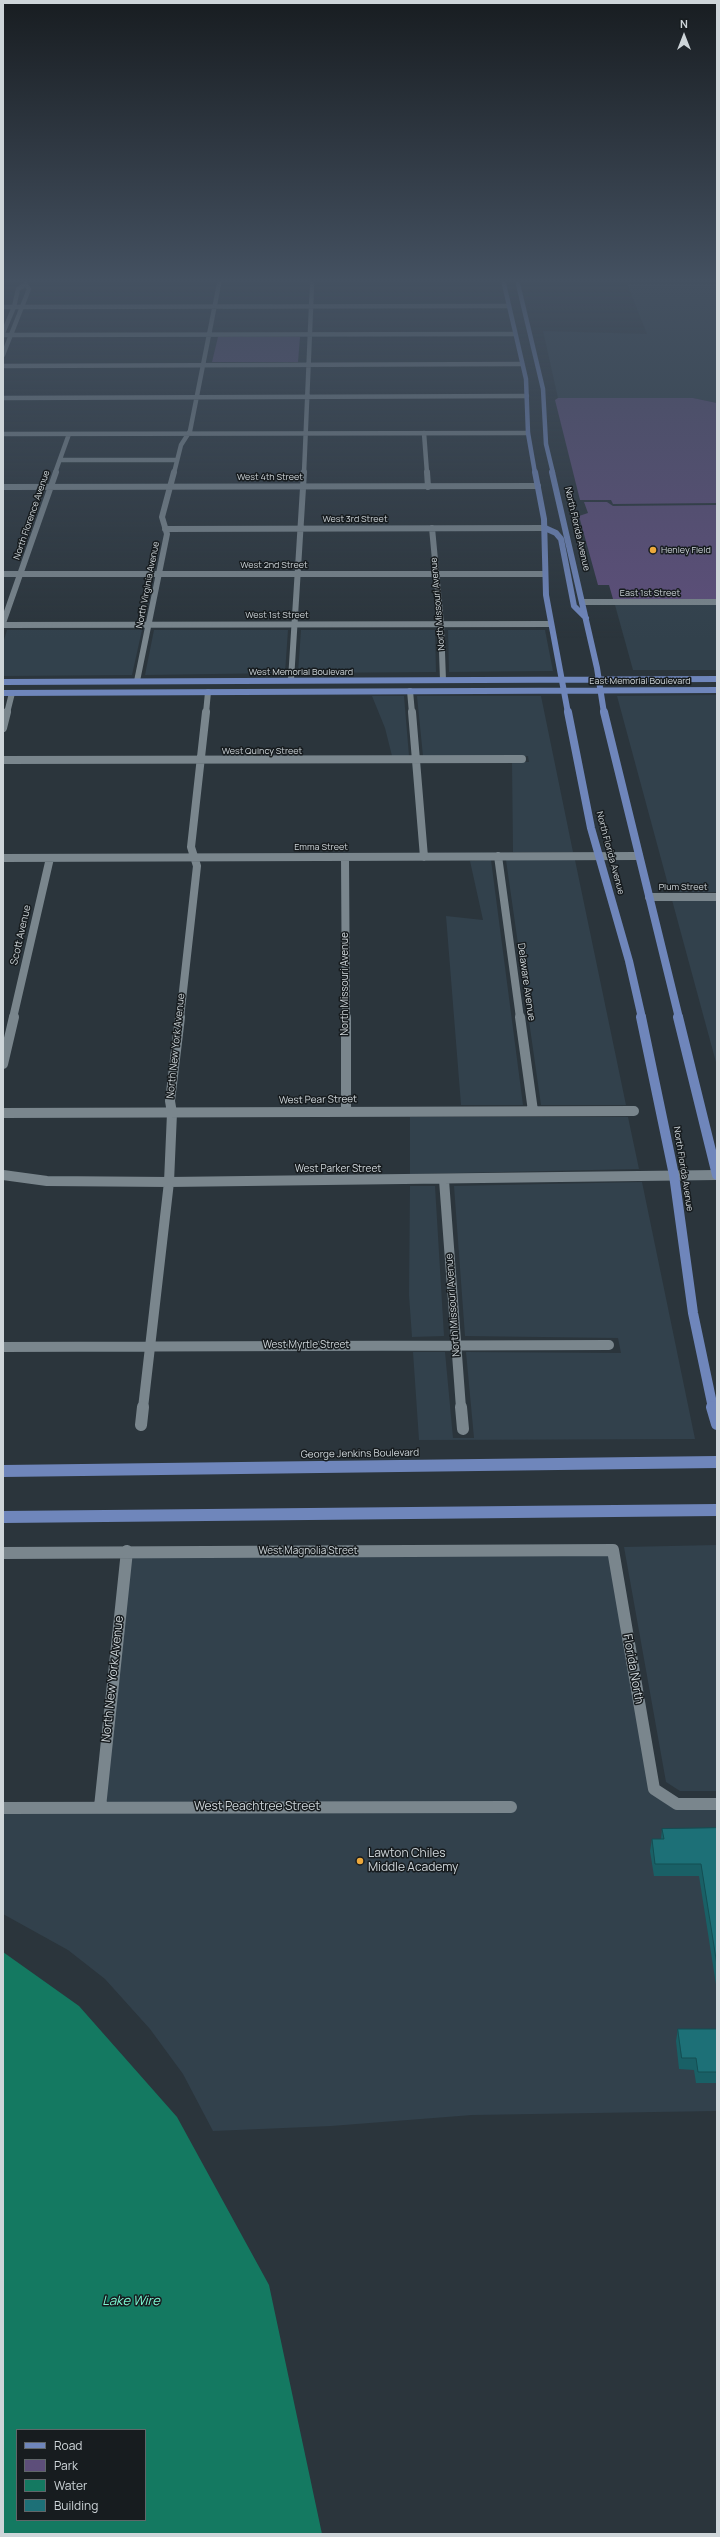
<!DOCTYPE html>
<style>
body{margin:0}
#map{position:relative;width:720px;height:2537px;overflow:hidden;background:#2b353c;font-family:Manrope,sans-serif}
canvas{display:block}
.frame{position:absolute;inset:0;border:4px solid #ced5d9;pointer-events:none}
.legend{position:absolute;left:16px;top:2429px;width:130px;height:92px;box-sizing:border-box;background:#171c1f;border:1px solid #606669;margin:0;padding:5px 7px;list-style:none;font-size:12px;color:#ced5d9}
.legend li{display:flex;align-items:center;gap:8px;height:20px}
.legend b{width:20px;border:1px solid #606669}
.north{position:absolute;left:664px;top:16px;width:40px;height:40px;-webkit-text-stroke:3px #171c1f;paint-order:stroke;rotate:0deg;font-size:11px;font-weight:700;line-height:16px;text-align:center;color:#ced5d9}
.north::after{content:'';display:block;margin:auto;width:14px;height:18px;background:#ced5d9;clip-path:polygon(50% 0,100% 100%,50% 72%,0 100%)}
</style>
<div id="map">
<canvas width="720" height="2537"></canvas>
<div class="frame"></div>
<ul class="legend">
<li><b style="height:5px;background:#6f86bb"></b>Road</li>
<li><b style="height:11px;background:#5d4e7a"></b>Park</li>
<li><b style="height:11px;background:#147961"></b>Water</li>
<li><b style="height:11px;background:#1d7077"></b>Building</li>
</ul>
<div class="north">N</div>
</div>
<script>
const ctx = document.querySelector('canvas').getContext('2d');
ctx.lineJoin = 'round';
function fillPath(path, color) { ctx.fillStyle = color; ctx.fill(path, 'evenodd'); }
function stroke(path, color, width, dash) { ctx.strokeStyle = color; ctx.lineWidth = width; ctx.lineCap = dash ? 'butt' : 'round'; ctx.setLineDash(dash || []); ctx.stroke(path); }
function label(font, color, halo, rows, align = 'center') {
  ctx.font = font + ' Manrope,sans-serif'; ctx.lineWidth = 3; ctx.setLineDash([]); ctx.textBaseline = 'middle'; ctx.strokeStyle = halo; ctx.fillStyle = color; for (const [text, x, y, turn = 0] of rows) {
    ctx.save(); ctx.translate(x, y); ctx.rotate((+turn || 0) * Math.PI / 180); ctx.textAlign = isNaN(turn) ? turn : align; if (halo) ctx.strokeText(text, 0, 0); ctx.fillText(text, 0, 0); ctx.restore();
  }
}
fillPath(new Path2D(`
 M 627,284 L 717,284 L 717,403 L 693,398 L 558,398 L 543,331 L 647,334 Z
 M 717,604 L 717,670 L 633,670 L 615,605 Z
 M 7,630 L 142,630 L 132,675 L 3,676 L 3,643 Z
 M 154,630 L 288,630 L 285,673 L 145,675 Z
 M 301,630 L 435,630 L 436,672 L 298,673 Z
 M 448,630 L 545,630 L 553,671 L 449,672 Z
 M 717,695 L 717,892 L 670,892 L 617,696 Z
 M 372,696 L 404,696 L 409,756 L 392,756 L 385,728 Z
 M 417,696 L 541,696 L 573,852 L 513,852 L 512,762 L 529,762 L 528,756 L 423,756 Z
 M 491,860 L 523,1105 L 461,1105 L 446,916 L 483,920 L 470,861 Z
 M 506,860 L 575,860 L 626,1105 L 541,1105 Z
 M 672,900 L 717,901 L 717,1066 Z
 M 410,1117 L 628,1117 L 639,1169 L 410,1174 Z
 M 642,1182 L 695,1439 L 419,1440 L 413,1352 L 445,1352 L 453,1438 L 474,1438 L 466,1352 L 621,1353 L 618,1338 L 465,1336 L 454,1186 Z
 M 410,1186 L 435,1186 L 444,1336 L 412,1337 L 409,1295 Z
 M 717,1545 L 717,1791 L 680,1791 L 666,1782 L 624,1547 Z
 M 613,1550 L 654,1789 L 677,1804 L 717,1804 L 717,2111 L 472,2115 L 331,2126 L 213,2131 L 183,2074 L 150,2029 L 105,1979 L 68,1950 L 3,1914 L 3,1808 L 100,1807 L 127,1551 Z`), '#32414c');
fillPath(new Path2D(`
 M 218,337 L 300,337 L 298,362 L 212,362 Z
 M 558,398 L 693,398 L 717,403 L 717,503 L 613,504 L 611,500 L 580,500 L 555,400 Z
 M 584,502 L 607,502 L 613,506 L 717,505 L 717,599 L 613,599 L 609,585 L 598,585 L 579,516 L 588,513 Z`), '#5d4e7a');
fillPath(new Path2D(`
 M 3,1952 L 79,2006 L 177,2117 L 269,2285 L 322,2534 L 3,2534 ZM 17,2430 L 145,2430 L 145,2520 L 17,2520 Z`), '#147961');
stroke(new Path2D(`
 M 3,307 L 508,306
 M 3,333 L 14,307 L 18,289 L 26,284
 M 3,335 L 515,334
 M 3,355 L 29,289 L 26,285
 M 3,366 L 521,364
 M 3,398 L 527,396
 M 424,433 L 427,473
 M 3,434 L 528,433
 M 60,460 L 177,460
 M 55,473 L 69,434
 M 174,473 L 181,445 L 190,431 L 219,284
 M 304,473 L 312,284`), '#7a868d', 4.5);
stroke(new Path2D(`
 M 427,472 L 428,487
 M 3,487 L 538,486
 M 432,528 L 441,624 L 443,680
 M 165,529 L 545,528
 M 3,574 L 545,574
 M 582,602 L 717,602
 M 3,623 L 56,472
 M 3,625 L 550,624
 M 291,680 L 304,472
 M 137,681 L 167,534 L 162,517 L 174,472
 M 410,691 L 412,713
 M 7,713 L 12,693
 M 206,713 L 208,692`), '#7a868d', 6);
stroke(new Path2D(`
 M 412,712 L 424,857
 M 3,728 L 7,712
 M 3,760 L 522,759
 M 498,856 L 520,1018
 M 345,857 L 346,1018
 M 3,858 L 639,856
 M 649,897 L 717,897
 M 13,1018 L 50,858
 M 180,1018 L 197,866 L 191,847 L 206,712`), '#7a868d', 8);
stroke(new Path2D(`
 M 346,1017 L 346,1111
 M 520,1017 L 533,1111
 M 3,1064 L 14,1017
 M 3,1113 L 634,1111
 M 3,1175 L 47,1181 L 169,1182 L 717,1175
 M 444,1180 L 461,1408
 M 3,1347 L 609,1345
 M 143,1408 L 169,1182 L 172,1113 L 170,1101 L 180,1017`), '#7a868d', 10);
stroke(new Path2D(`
 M 461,1407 L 463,1429
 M 141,1425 L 143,1407
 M 3,1553 L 613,1550 L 654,1789 L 677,1804 L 717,1804
 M 100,1807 L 127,1551
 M 3,1808 L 511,1807`), '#7a868d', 12);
stroke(new Path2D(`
 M 504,284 L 526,379 L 528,433 L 535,473
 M 518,284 L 543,389 L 546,444 L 553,473`), '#6f86bb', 4.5);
stroke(new Path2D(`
 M 535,472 L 544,519 L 546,595 L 568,713
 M 552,472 L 597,668 L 604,713
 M 545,528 L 556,533 L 561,539 L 574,606 L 586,618
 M 3,682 L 717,679
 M 3,693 L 717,690`), '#6f86bb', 6);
stroke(new Path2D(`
 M 568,712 L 591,828 L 629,961 L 642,1018
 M 604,712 L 679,1018`), '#6f86bb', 8);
stroke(new Path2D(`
 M 641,1017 L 674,1175 L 693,1313 L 713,1408
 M 678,1017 L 717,1175`), '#6f86bb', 10);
stroke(new Path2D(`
 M 712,1407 L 717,1424
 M 3,1471 L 717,1462
 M 3,1517 L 717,1510`), '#6f86bb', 12);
fillPath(new Path2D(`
 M 717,1828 L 717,1991 L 699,1876 L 654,1876 L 650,1851 L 652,1839 L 661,1839 L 662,1829 Z
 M 678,2029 L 717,2029 L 717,2083 L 696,2083 L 694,2070 L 679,2069 L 676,2041 Z`), '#196066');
const building = new Path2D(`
 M 717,1828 L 717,1965 L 701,1864 L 655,1864 L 652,1839 L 664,1839 L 662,1829 Z
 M 678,2029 L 717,2029 L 717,2072 L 698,2072 L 696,2058 L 682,2058 Z`);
fillPath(building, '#1d7077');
stroke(building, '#144e53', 1);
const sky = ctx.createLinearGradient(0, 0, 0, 639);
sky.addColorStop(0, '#181d21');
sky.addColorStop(0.44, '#445161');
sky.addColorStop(1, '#44516100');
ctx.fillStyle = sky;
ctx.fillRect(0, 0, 720, 639);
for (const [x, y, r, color] of [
 [653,550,4,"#eda83b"],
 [360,1861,4,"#eda83b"]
]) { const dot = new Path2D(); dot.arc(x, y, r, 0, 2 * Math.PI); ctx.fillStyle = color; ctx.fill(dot); stroke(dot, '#171c1f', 1.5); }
label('9px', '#ced5d9', '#171c1f', [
 ["West 4th Street",270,477],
 ["North Florence Avenue",32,515,-71],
 ["West 3rd Street",355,519],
 ["North Florida Avenue",577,529,77],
 ["West 2nd Street",274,565],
 ["North Virginia Avenue",148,585,-79],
 ["East 1st Street",650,593],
 ["North Missouri Avenue",438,604,-95],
 ["West 1st Street",277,615],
 ["West Memorial Boulevard",301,672],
 ["East Memorial Boulevard",640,681],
 ["West Quincy Street",262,751],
 ["Emma Street",321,847],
 ["North Florida Avenue",610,853,75],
 ["Plum Street",683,887],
 ["North Florida Avenue",683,1169,81]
]);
label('9px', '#ced5d9', '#171c1f', [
 ["Henley Field",661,550]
], 'left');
label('10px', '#ced5d9', '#171c1f', [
 ["Scott Avenue",21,935,-77],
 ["Delaware Avenue",526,982,82],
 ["North Missouri Avenue",345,984,-90],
 ["North New York Avenue",176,1046,-84],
 ["West Pear Street",318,1100,-1],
 ["West Parker Street",338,1169],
 ["North Missouri Avenue",453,1305,-94],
 ["West Myrtle Street",306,1345],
 ["George Jenkins Boulevard",360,1454,-1],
 ["West Magnolia Street",308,1551]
]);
label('12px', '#ced5d9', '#171c1f', [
 ["Florida North",633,1669,80],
 ["North New York Avenue",113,1679,-84],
 ["West Peachtree Street",257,1807]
]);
label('12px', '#ced5d9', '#171c1f', [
 ["Lawton Chiles",368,1854],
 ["Middle Academy",368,1868]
], 'left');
label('italic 13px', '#7cf9d3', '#171c1f', [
 ["Lake Wire",131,2301]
]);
</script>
